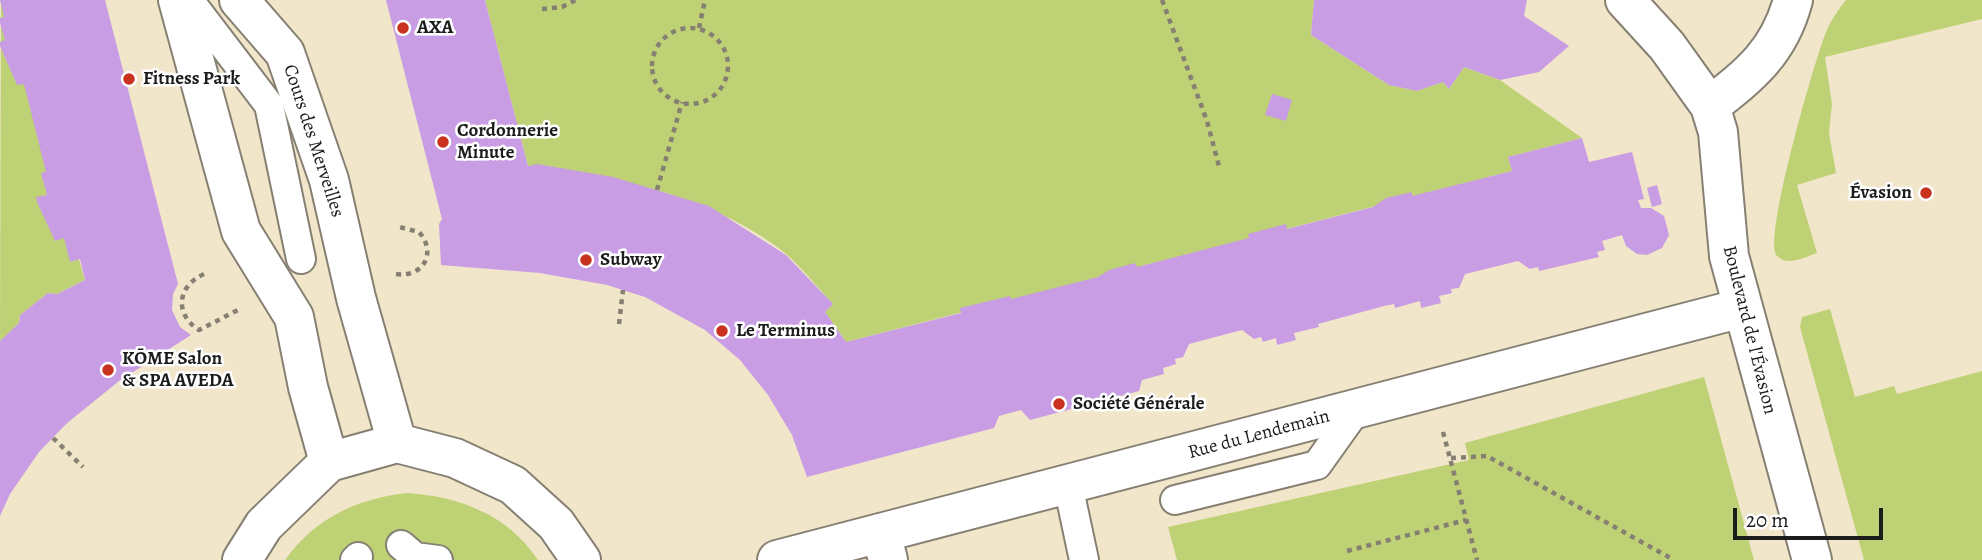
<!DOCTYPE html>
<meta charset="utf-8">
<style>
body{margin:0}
#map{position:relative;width:1982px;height:560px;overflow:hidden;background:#f1e5ca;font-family:Alegreya,serif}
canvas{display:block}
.scale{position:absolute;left:1733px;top:508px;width:150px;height:32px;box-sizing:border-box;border:4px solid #1c1c1c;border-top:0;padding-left:9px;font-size:21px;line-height:24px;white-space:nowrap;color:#1c1c1c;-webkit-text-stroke:5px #fff;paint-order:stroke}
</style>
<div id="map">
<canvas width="1982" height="560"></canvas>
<div class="scale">20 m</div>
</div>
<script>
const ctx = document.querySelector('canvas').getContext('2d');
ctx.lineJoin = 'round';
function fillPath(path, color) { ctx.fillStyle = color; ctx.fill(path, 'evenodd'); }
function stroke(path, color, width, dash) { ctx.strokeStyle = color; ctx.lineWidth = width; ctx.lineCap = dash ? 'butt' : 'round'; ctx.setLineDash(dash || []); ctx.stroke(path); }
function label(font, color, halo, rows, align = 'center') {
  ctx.font = font + ' Alegreya,serif'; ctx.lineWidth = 5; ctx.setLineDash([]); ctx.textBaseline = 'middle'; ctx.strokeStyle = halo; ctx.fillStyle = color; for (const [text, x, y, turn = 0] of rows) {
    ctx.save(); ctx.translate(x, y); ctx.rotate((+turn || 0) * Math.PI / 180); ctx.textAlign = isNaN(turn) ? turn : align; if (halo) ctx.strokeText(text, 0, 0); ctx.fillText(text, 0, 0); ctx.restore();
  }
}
fillPath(new Path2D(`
 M 1,0 L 85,280 L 57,294 L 48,293 L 20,315 L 19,323 L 0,341 Z
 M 485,0 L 1314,0 L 1311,35 L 1389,85 L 1417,91 L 1443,82 L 1449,89 L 1464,67 L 1500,80 L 1582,138 L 1508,157 L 1512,171 L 846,342 L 825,312 L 833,304 C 815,285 797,261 776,246 C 699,192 618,178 528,166 Z
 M 1846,0 L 1982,0 L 1982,19 L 1825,57 L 1832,104 L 1829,133 L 1836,173 L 1797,185 L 1817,253 C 1805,257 1787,267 1777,256 C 1762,241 1815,59 1826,32 C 1831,20 1838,10 1846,0 Z
 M 1830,309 L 1855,397 L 1894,386 L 1897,394 L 1982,371 L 1982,560 L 1864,560 L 1800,327 L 1802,317 Z
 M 1704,377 L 1754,560 L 1177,560 L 1168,527 L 1469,460 L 1465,443 Z
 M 408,493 C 461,497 508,515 538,560 L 285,560 C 315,518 358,498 408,493 Z`), '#bed174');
fillPath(new Path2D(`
 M 0,0 L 105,0 L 178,284 L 173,294 L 172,310 L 180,327 L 191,335 L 119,381 L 66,424 L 39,452 L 10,494 L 0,516 L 0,341 L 19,323 L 20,315 L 48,293 L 57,294 L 85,280 L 80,259 L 70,262 L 64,238 L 55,241 L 37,202 L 36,197 L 47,195 L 41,173 L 46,172 L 24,84 L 17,85 L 0,46 L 0,42 L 5,40 L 0,23 L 0,18 L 4,17 Z
 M 386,0 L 485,0 L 528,166 L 537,164 L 613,177 L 709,206 L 786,255 L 833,304 L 825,312 L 846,342 L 961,313 L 960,308 L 1010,296 L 1011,299 L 1098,277 L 1109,270 L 1135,263 L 1137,267 L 1249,238 L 1248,234 L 1286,224 L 1287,229 L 1373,207 L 1386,198 L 1412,192 L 1412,196 L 1512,171 L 1508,157 L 1582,138 L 1589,162 L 1632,152 L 1644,199 L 1638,200 L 1641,208 L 1651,208 L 1664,216 L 1669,235 L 1662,248 L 1647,255 L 1637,254 L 1626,246 L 1622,235 L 1602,241 L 1605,250 L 1597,252 L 1599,257 L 1539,271 L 1538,267 L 1530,269 L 1518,261 L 1465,274 L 1459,288 L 1451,289 L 1452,293 L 1439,296 L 1441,303 L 1421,308 L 1420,301 L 1395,308 L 1394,304 L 1384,306 L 1318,324 L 1319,327 L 1294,333 L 1296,340 L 1277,345 L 1276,338 L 1263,342 L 1261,337 L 1254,339 L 1242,330 L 1189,344 L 1183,357 L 1175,359 L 1176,364 L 1163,368 L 1164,374 L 1142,380 L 1139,391 L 1030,420 L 1021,410 L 999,416 L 994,428 L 807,477 L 792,435 L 768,395 L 740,360 L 705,330 L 645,297 L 607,285 L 540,273 L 441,265 L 439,224 L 442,219 Z
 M 1314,0 L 1527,0 L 1524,16 L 1569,46 L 1539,72 L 1500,80 L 1464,67 L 1449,89 L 1443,82 L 1417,91 L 1389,85 L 1311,35 Z
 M 1272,94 L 1292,100 L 1286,121 L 1265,115 Z
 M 1657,185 L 1662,204 L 1652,207 L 1647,188 Z`), '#c89de4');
const service = new Path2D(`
 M 189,0 L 269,105 L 301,259
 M 1068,485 L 1084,560
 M 1175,500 L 1317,465 L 1357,409
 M 401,545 L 415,557 L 438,560
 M 355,560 L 358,557`);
const pedestrian = new Path2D(`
 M 881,533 L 888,560`);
const minor = new Path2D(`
 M 178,0 L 241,231 L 294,317 L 308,387 L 329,462
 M 239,0 L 285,53 L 329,180 L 356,298 L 397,443
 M 1625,0 L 1667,46 L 1710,106 L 1718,132 L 1729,256 L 1812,560
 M 1710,106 C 1751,74 1779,52 1793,0
 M 242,560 L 264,525 L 329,462 L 397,443 L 455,458 L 513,485 L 556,524 L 581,560
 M 777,560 L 1742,308`);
stroke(service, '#868073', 32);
stroke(pedestrian, '#868073', 42);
stroke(minor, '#868073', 42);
stroke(new Path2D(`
 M 1162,0 L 1207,121 L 1220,170
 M 542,9 L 562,7 L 576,0
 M652 66a38 38 0 1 1 76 0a38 38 0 1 1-76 0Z
 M 699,28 L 705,0
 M 657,190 L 682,102
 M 204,274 C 177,286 174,314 199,330 L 238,310
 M 396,274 C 424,278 437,252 419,232 L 399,227
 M 619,324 L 623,290
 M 1443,432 L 1477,560
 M 53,438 L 83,467
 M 1451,458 L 1487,456 L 1674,560
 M 1347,551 L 1466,520`), '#868073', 4.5, [5, 5]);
stroke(service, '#fff', 28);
stroke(pedestrian, '#fff', 38);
stroke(minor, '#fff', 38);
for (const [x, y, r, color] of [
 [403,28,7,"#c8321e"],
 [129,79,7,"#c8321e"],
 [443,142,7,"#c8321e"],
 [1926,193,7,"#c8321e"],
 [586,260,7,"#c8321e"],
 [722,331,7,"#c8321e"],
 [108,370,7,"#c8321e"],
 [1059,404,7,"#c8321e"]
]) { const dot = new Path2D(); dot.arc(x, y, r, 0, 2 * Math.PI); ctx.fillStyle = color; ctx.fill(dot); stroke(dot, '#fff', 2.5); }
label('bold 19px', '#1c1c1c', '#fff', [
 ["AXA",417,28],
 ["Fitness Park",143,79],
 ["Cordonnerie",457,131],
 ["Minute",457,153],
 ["Évasion",1912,193,"right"],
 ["Subway",600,260],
 ["Le Terminus",736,331],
 ["KŌME Salon",122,359],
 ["& SPA AVEDA",122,381],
 ["Société Générale",1073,404]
], 'left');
label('19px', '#1c1c1c', '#fff', [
 ["Cours des Merveilles",313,141,72],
 ["Boulevard de l'Évasion",1749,330,76],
 ["Rue du Lendemain",1259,435,-15]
]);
</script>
